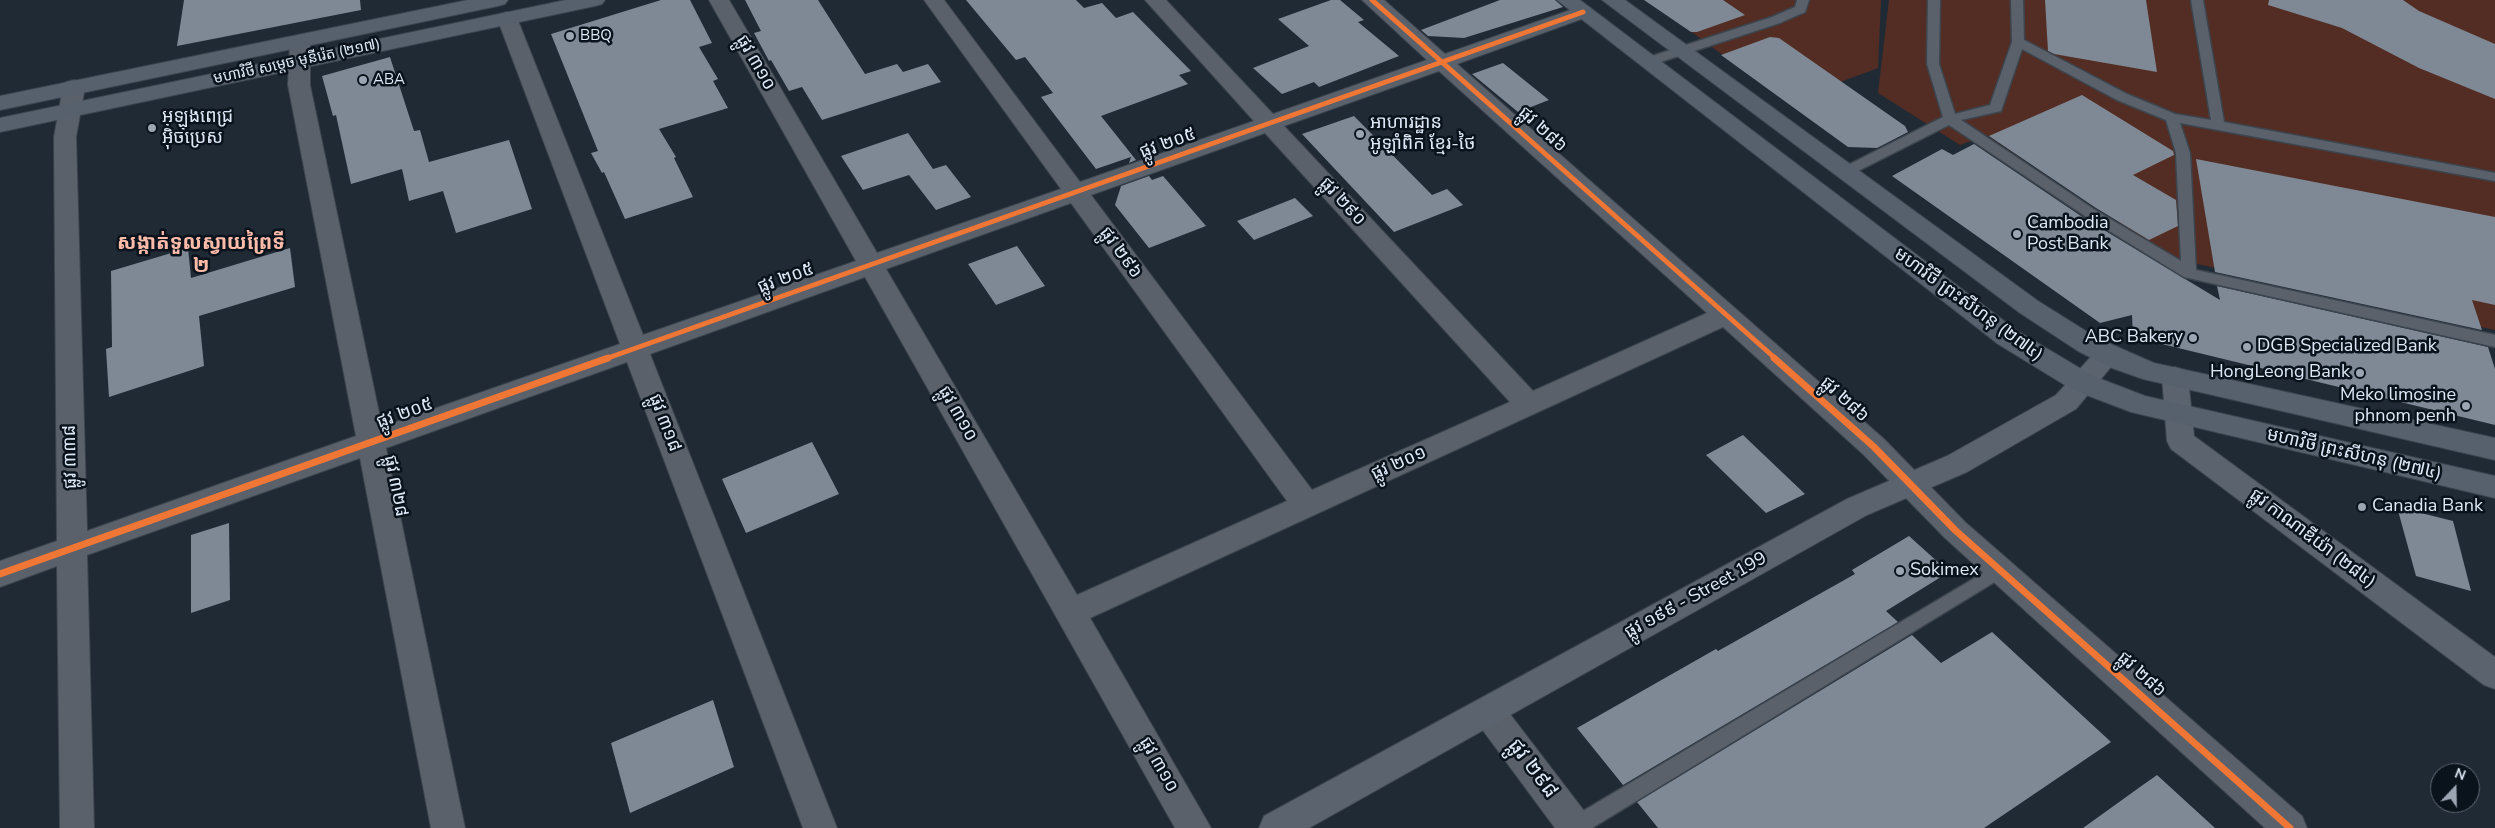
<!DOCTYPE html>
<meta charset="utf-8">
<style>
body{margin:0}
#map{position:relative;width:2495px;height:828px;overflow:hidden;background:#202a35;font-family:"Nunito Sans",sans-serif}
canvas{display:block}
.north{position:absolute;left:2430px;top:763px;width:50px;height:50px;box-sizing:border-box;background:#0a121b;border:1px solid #5f6873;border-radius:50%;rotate:21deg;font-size:14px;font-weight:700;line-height:20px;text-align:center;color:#dee9f7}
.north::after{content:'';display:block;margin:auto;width:18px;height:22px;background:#9ca6b3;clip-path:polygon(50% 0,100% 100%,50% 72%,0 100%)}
</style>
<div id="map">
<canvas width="2495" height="828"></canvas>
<div class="north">N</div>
</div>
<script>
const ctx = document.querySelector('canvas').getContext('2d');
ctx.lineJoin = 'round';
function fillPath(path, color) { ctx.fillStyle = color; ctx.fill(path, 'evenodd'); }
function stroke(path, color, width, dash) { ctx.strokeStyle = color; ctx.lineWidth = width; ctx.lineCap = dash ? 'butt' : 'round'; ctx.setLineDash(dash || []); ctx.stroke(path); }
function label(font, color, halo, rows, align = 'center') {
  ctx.font = font + ' "Nunito Sans","Noto Sans Khmer",sans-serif'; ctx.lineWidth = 5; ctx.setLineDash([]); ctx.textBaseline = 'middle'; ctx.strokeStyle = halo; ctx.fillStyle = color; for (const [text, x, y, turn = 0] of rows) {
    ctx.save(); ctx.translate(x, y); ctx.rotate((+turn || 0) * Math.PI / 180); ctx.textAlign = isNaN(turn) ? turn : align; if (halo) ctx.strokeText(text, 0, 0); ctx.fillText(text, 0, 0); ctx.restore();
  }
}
fillPath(new Path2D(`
 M 1648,0 L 1881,0 L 1878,68 L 1787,102 Z
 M 1889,0 L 2495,0 L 2495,330 L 2175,259 L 1987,135 L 1960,145 L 1878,93 Z`), '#532d23');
fillPath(new Path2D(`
 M 184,0 L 360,0 L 361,10 L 177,46 Z
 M 661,0 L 690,0 L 712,43 L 699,47 L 718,79 L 713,81 L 728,108 L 659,129 L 676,157 L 674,158 L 693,197 L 625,219 L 604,172 L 602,173 L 591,153 L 598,151 L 551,34 Z
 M 745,0 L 818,0 L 865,74 L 897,64 L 903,72 L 928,64 L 941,82 L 822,120 L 802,87 L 789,91 L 771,60 L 769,61 L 754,33 L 761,31 Z
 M 966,0 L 1076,0 L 1084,8 L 1102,3 L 1116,18 L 1133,12 L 1191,71 L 1179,75 L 1188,84 L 1101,116 L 1136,160 L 1129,163 L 1131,157 L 1096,169 L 1041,97 L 1053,93 L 1025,57 L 1016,60 Z
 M 1331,0 L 1340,0 L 1364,20 L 1358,22 L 1399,56 L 1319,87 L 1314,82 L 1282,94 L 1253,68 L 1309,46 L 1278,19 Z
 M 1500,0 L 1555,0 L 1563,7 L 1464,38 L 1428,36 L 1421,30 Z
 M 1644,0 L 1723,0 L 1745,15 L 1697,32 L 1691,32 Z
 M 2045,0 L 2146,0 L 2157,72 L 2054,54 L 2048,51 Z
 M 2269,0 L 2403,0 L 2419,11 L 2495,44 L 2495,99 L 2419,68 L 2342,28 L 2268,5 Z
 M 1770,37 L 1779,38 L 1905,126 L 1908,132 L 1877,148 L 1848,147 L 1721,55 Z
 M 390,57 L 414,131 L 420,130 L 429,162 L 509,140 L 532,209 L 456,233 L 443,191 L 409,201 L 402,169 L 351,184 L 336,115 L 333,116 L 322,76 Z
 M 1503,63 L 1549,100 L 1518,112 L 1472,74 Z
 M 2082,95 L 2173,151 L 2174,155 L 2133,175 L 2176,200 L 2178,226 L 2149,240 L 2096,208 L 1989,136 Z
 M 1354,116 L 1432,195 L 1447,189 L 1463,205 L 1394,232 L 1302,134 Z
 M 908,133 L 933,169 L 946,165 L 971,197 L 936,210 L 909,175 L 863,190 L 841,156 Z
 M 1974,144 L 2084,218 L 2220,300 L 2217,286 L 2488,347 L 2495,369 L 2495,425 L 2133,337 L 2132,315 L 2100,323 L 1892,176 L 1942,149 L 1953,155 Z
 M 2196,159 L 2495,217 L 2495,305 L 2472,300 L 2482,330 L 2215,272 Z
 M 1149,176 L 1152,180 L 1163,176 L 1206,226 L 1149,248 L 1115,205 L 1121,186 Z
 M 1295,198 L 1313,216 L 1254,240 L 1237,221 Z
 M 1017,246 L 1045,286 L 996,305 L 968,264 Z
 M 188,248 L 191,278 L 290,248 L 295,287 L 199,316 L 204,366 L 109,397 L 106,349 L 112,347 L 111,271 Z
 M 1743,435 L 1805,494 L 1766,513 L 1706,455 Z
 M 812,442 L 839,494 L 746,533 L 722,479 Z
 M 2397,507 L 2453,521 L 2471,591 L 2416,576 Z
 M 229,523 L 230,600 L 191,613 L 191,535 Z
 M 1909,536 L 1949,572 L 1886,611 L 1898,622 L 1623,785 L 1577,728 L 1716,649 L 1718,651 L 1855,574 L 1852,570 Z
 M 1992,632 L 2111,742 L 1984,828 L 1658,828 L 1637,802 L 1912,635 L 1941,663 Z
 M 713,700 L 734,767 L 630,813 L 611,743 Z
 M 2157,775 L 2215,828 L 2083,828 L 2140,787 Z`), '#7e8995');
const lane = new Path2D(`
 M 1797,0 L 1809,0 L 1805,12 L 1780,23 L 1651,65 L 1647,66 L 1641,62 L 1643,59 L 1772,17 L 1795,7 Z
 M 1928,0 L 1940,0 L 1939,64 L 1955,114 L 1990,105 L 2012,42 L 2011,0 L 2023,0 L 2024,40 L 2127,94 L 2175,114 L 2211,120 L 2191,0 L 2203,0 L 2224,122 L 2495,173 L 2495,181 L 2180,123 L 2190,153 L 2196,270 L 2495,335 L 2495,347 L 2184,277 L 2085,216 L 1949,125 L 1850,175 L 1840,175 L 1838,172 L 1840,169 L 1943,117 L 1927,64 ZM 2022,49 L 2117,100 L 2166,120 L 2176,153 L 2181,261 L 2095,210 L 1961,120 L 2001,111 Z
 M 2000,563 L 2006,565 L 2009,570 L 2006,575 L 1592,828 L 1565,828 L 1568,820 Z`);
const street = new Path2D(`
 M 709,0 L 729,0 L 877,253 L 1061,189 L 924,0 L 944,0 L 1080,182 L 1254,121 L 1145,0 L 1166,0 L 1273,114 L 1427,60 L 1362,0 L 1384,0 L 1445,54 L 1576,8 L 1583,6 L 1590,8 L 1593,12 L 1590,16 L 1457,64 L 1884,439 L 1965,522 L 2302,816 L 2307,828 L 2265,828 L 1945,538 L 1864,455 L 1723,327 L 1090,618 L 1211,828 L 1175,828 L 865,277 L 650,354 L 837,828 L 803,828 L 627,362 L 386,448 L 465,828 L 431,828 L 360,458 L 87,555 L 94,828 L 60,828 L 57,566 L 0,587 L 0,561 L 57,541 L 54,137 L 63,87 L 66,82 L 74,80 L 82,82 L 85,87 L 76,137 L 87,531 L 356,436 L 288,85 L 290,41 L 293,37 L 300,35 L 307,37 L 310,41 L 310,85 L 382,427 L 620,344 L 497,18 L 500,14 L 507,12 L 514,14 L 517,18 L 643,335 L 856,261 ZM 1439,71 L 1707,313 L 1533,391 L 1284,126 ZM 1265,133 L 1510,402 L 1312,490 L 1091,195 ZM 1071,203 L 1287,501 L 1077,595 L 886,269 Z
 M 1488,696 L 1500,701 L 1588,816 L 1593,828 L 1555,828 L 1476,721 L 1472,711 L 1476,701 Z`);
const secondary = new Path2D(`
 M 2107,346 L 2116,349 L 2120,356 L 2076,409 L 1967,472 L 1867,515 L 1309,828 L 1259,828 L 1264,816 L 1847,499 L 1947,456 L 2056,395 L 2098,349 Z
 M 2175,367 L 2184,370 L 2188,377 L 2194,436 L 2495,657 L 2495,689 L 2484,685 L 2171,449 L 2167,441 L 2162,377 L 2166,370 Z`);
const primary = new Path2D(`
 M 468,0 L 508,0 L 505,4 L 498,6 L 0,110 L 0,96 Z
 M 566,0 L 605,0 L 602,4 L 595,6 L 0,132 L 0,118 Z
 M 1557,0 L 1580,0 L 2016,330 L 2093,376 L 2145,396 L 2495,476 L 2495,498 L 2131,412 L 2073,390 L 1998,344 Z
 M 1602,0 L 1625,0 L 2038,301 L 2097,338 L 2154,363 L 2495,438 L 2495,460 L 2143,379 L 2109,367 L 2078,351 L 2020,313 Z`);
stroke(lane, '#3c454e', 3);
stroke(street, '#3c454e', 2);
stroke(secondary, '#3c454e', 2);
stroke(primary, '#3c454e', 2);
fillPath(lane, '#5a616b');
fillPath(street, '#5a616b');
fillPath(secondary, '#5b646e');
fillPath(primary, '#57616e');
stroke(new Path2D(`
 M 1372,0 L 1776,359
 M 605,359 L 1583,12`), '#f07635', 5);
stroke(new Path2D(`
 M 1774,358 L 1874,447 L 1955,530 L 2290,828
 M 0,574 L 608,358`), '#f07635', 7);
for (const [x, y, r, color] of [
 [570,36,5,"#9ca6b3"],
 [363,80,5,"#9ca6b3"],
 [152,128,5,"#9ca6b3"],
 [1360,134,5,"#9ca6b3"],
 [2017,234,5,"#9ca6b3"],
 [2193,338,5,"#9ca6b3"],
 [2247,347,5,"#9ca6b3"],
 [2360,373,5,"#9ca6b3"],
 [2466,406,5,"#9ca6b3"],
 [2362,507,5,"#9ca6b3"],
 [1900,571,5,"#9ca6b3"]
]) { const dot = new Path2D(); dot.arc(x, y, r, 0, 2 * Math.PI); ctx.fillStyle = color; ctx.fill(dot); stroke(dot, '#0a121b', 2); }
label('15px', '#dee9f7', '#0a121b', [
 ["BBQ",580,36],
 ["ABA",373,80]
], 'left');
label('15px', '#dee9f7', '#0a121b', [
 ["មហាវិថី សម្តេច មុនីរ៉េត (២១៧)",297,62,-12]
]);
label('18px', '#dee9f7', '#0a121b', [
 ["ផ្លូវ ៣១០",755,63,60],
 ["ផ្លូវ ២៨៦",1542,130,42],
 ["ផ្លូវ ២០៥",1168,144,-20],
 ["ផ្លូវ ២៩០",1342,202,47],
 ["ផ្លូវ ២៩៦",1120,253,54],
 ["ផ្លូវ ២០៥",786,279,-20],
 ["មហាវិថី ព្រះសីហនុ (២៧៤)",1968,305,36],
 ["ផ្លូវ ២៨៦",1844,400,42],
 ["ផ្លូវ ២០៥",405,414,-20],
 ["ផ្លូវ ៣១០",957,414,60],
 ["ផ្លូវ ៣១៨",664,423,69],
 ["មហាវិថី ព្រះសីហនុ (២៧៤)",2354,455,13],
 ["ផ្លូវ ៣៣៨",71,457,-91],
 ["ផ្លូវ ២០១",1399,464,-24],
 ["ផ្លូវ ៣២៨",395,486,79],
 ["ផ្លូវ កាណាឌីយ៉ា (២៨៤)",2312,539,37],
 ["ផ្លូវ ១៩៩ - Street 199",1696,596,-29],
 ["ផ្លូវ ២៨៦",2141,675,42],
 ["ផ្លូវ ៣១០",1158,765,60]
]);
label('18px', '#dee9f7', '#0a121b', [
 ["អុឡុងពេជ្រ",162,118],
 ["អ៊ិចប្រេស",162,139],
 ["អាហារដ្ឋាន",1370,124],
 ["អូឡាំពិក ខ្មែរ-ថៃ",1370,145],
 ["Cambodia",2027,224],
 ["Post Bank",2027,245],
 ["ABC Bakery",2183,338,"right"],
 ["DGB Specialized Bank",2257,347],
 ["HongLeong Bank",2350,373,"right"],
 ["Meko limosine",2456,396,"right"],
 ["phnom penh",2456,417,"right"],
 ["Canadia Bank",2372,507],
 ["Sokimex",1910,571]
], 'left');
label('bold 20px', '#fdbcaa', '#0a121b', [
 ["សង្កាត់ទួលស្វាយព្រៃទី",201,244],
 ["២",201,267]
]);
label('21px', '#dee9f7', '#0a121b', [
 ["ផ្លូវ ២៩៨",1532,769,53]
]);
</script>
